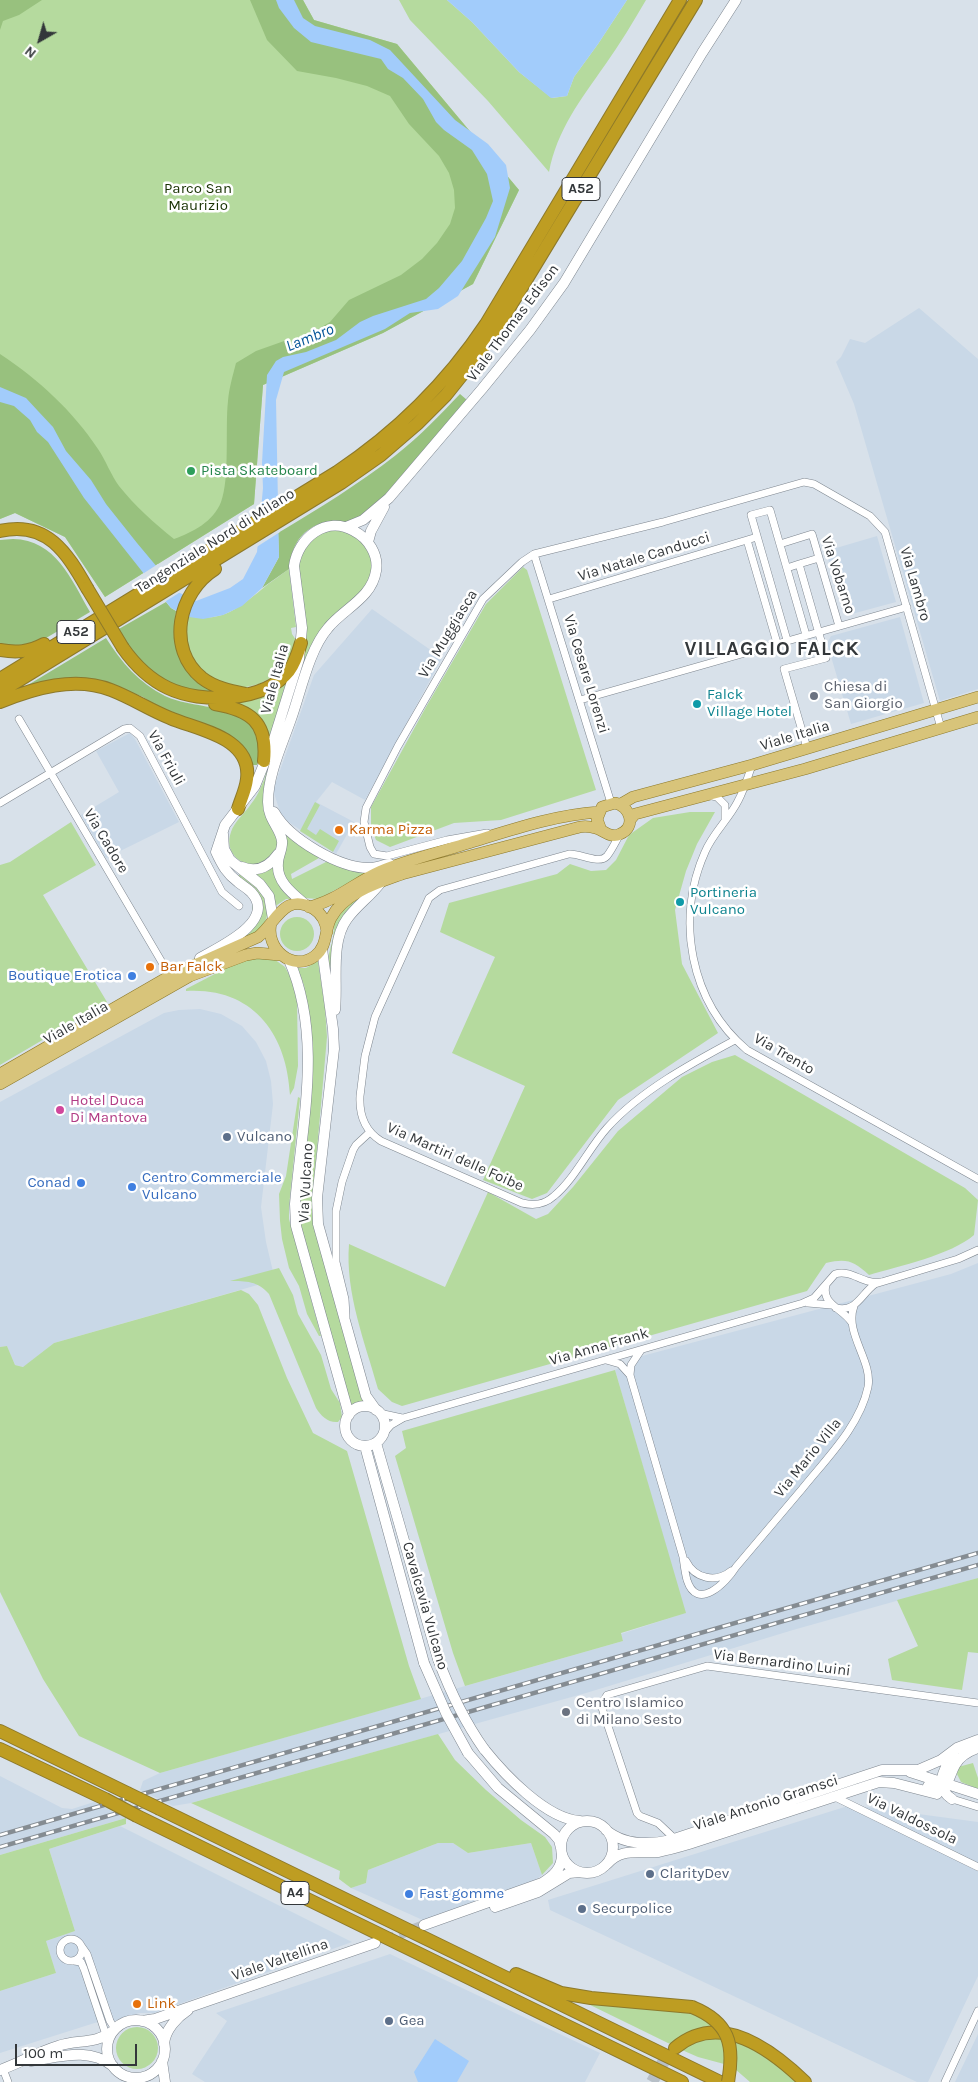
<!DOCTYPE html>
<style>
body{margin:0}
#map{position:relative;width:978px;height:2082px;overflow:hidden;background:#d8e1ea;font-family:Karla,sans-serif}
canvas{display:block}
.north{position:absolute;left:15px;top:15px;width:50px;height:50px;-webkit-text-stroke:4px #fff;paint-order:stroke;rotate:218deg;font-size:14px;font-weight:700;line-height:20px;text-align:center;color:#33373a}
.north::after{content:'';display:block;margin:auto;width:18px;height:22px;background:#33373a;clip-path:polygon(50% 0,100% 100%,50% 72%,0 100%)}
.scale{position:absolute;left:15px;top:2044px;width:122px;height:22px;box-sizing:border-box;border:2px solid #33373a;border-top:0;padding-left:6px;font-size:15px;line-height:18px;white-space:nowrap;color:#33373a;-webkit-text-stroke:4px #fff;paint-order:stroke}
</style>
<div id="map">
<canvas width="978" height="2082"></canvas>
<div class="north">N</div>
<div class="scale">100 m</div>
</div>
<script>
const ctx = document.querySelector('canvas').getContext('2d');
ctx.lineJoin = 'round';
function fillPath(path, color) { ctx.fillStyle = color; ctx.fill(path, 'evenodd'); }
function stroke(path, color, width, dash) { ctx.strokeStyle = color; ctx.lineWidth = width; ctx.lineCap = dash ? 'butt' : 'round'; ctx.setLineDash(dash || []); ctx.stroke(path); }
function label(font, color, halo, rows, align = 'center') {
  ctx.font = font + ' Karla,sans-serif'; ctx.lineWidth = 5; ctx.setLineDash([]); ctx.textBaseline = 'middle'; ctx.strokeStyle = halo; ctx.fillStyle = color; for (const [text, x, y, turn = 0] of rows) {
    ctx.save(); ctx.translate(x, y); ctx.rotate((+turn || 0) * Math.PI / 180); ctx.textAlign = isNaN(turn) ? turn : align; if (halo) ctx.strokeText(text, 0, 0); ctx.fillText(text, 0, 0); ctx.restore();
  }
}
fillPath(new Path2D(`
 M 919,308 L 978,359 L 978,689 L 940,701 L 854,404 L 836,362 L 841,357 L 850,339 L 865,343 Z
 M 877,536 L 896,602 L 848,615 L 843,613 L 826,551 Z
 M 372,609 L 442,658 L 365,800 L 332,782 L 316,802 L 354,822 L 336,854 L 287,821 L 280,812 L 273,790 L 314,675 Z
 M 900,617 L 924,703 L 851,724 L 827,643 L 831,636 Z
 M 130,733 L 135,739 L 179,822 L 106,858 L 81,815 L 119,792 L 96,751 Z
 M 200,1009 L 221,1014 L 242,1026 L 256,1042 L 266,1061 L 271,1081 L 273,1104 L 261,1207 L 266,1242 L 275,1280 L 54,1343 L 24,1367 L 15,1365 L 7,1346 L 0,1347 L 0,1102 L 164,1013 L 179,1010 Z
 M 978,1263 L 978,1578 L 793,1630 L 586,1693 L 191,1803 L 173,1806 L 140,1790 L 143,1781 L 160,1773 L 623,1641 L 621,1634 L 685,1613 L 615,1370 L 642,1356 L 951,1274 Z
 M 0,1776 L 62,1808 L 72,1809 L 94,1802 L 126,1818 L 0,1855 Z
 M 851,1805 L 978,1822 L 978,1976 L 928,2082 L 917,2082 L 550,1910 L 548,1900 Z
 M 120,1826 L 352,1942 L 154,2013 L 139,2013 L 108,2023 L 104,2020 L 0,2053 L 0,1991 L 56,1973 L 46,1941 L 75,1931 L 49,1849 Z
 M 438,1843 L 453,1843 L 468,1853 L 531,1843 L 542,1875 L 529,1885 L 425,1921 L 351,1888 L 366,1883 L 368,1870 Z
 M 390,1954 L 600,2053 L 585,2082 L 205,2082 L 192,2074 L 227,2021 L 216,2013 Z
 M 978,2034 L 978,2082 L 955,2082 Z`), '#c9d8e7');
fillPath(new Path2D(`
 M 0,0 L 303,0 L 314,20 L 397,44 L 519,190 L 473,284 L 383,333 L 263,385 L 254,504 L 105,597 L 65,537 L 15,513 L 0,519 Z
 M 399,0 L 447,0 L 472,22 L 519,72 L 552,98 L 567,96 L 574,77 L 598,44 L 627,0 L 646,0 C 633,22 620,44 605,65 C 581,99 557,130 549,172 L 488,101 L 410,20 Z
 M 335,528 L 356,535 L 369,548 L 373,567 L 369,584 L 331,620 L 267,779 L 278,841 C 273,880 219,866 231,832 C 234,822 245,813 251,804 C 257,797 260,789 264,780 L 300,664 L 299,557 L 315,535 Z
 M 523,567 L 527,570 L 596,790 L 501,820 L 454,823 L 390,847 L 376,840 L 371,827 L 371,807 L 426,707 L 486,604 Z
 M 289,569 L 296,627 L 291,628 L 292,634 L 296,640 L 290,659 L 278,674 L 259,684 L 242,688 L 208,679 L 189,657 L 185,621 L 187,616 C 221,622 235,611 261,590 C 270,582 280,576 289,569 Z
 M 286,680 L 288,682 L 270,738 C 257,716 260,711 232,702 Z
 M 315,802 L 320,805 L 307,829 L 316,835 L 320,829 L 339,841 L 333,852 L 300,831 Z
 M 690,812 L 715,812 L 697,844 L 686,871 L 675,910 L 682,964 L 718,1033 L 618,1100 L 547,1193 L 532,1199 L 483,1180 L 525,1086 L 452,1053 L 495,957 L 440,932 L 449,903 L 557,874 L 570,864 L 591,871 L 606,870 L 616,860 L 629,835 L 653,818 Z
 M 71,822 L 96,865 L 43,895 L 107,1002 L 0,1065 L 0,865 L 10,862 Z
 M 286,832 L 320,856 L 319,858 L 291,874 L 292,879 L 326,862 L 332,861 L 371,871 L 318,899 L 305,898 L 298,894 L 282,875 L 282,859 L 286,845 Z
 M 275,864 L 293,899 L 286,899 L 274,907 L 251,873 Z
 M 240,874 C 256,884 275,901 265,922 C 263,926 261,930 258,932 C 253,935 245,937 239,939 L 252,928 L 253,888 L 238,876 Z
 M 365,894 L 347,915 L 334,986 C 324,966 327,962 332,942 C 335,932 332,920 339,912 C 346,905 357,899 365,894 Z
 M280 934a17 17 0 1 1 34 0a17 17 0 1 1-34 0Z
 M 252,957 L 274,959 L 285,967 L 293,982 L 297,1001 L 298,1066 L 294,1088 L 290,1095 C 287,1034 253,987 186,991 L 186,989 C 208,978 229,965 252,957 Z
 M 318,961 L 325,1008 L 327,1037 L 313,1195 L 315,1232 L 365,1404 L 352,1408 L 302,1234 L 299,1208 L 311,1030 L 304,985 L 297,968 L 306,968 Z
 M 735,1055 L 965,1188 L 978,1200 L 974,1235 C 951,1255 899,1266 869,1275 C 854,1261 847,1258 826,1263 L 807,1291 L 402,1406 L 392,1402 L 378,1389 C 365,1342 345,1293 349,1244 L 445,1287 L 488,1192 L 536,1219 L 548,1214 L 573,1187 L 618,1131 L 682,1077 L 712,1062 Z
 M 298,1097 L 300,1098 L 289,1207 L 289,1219 L 321,1336 L 319,1336 L 307,1314 L 299,1286 L 289,1268 L 282,1239 L 280,1221 L 279,1194 L 286,1176 Z
 M 279,1268 L 293,1295 L 298,1314 L 321,1355 L 331,1389 L 340,1403 L 342,1417 L 338,1422 C 328,1423 321,1416 316,1408 L 269,1294 C 258,1281 246,1281 230,1281 Z
 M 241,1290 L 249,1294 L 258,1305 L 287,1378 L 313,1433 L 347,1451 L 409,1666 L 421,1699 L 160,1773 L 79,1736 L 43,1679 L 0,1592 L 0,1347 L 7,1346 L 15,1365 L 23,1367 L 54,1343 Z
 M 615,1370 L 686,1613 L 621,1633 L 623,1641 L 465,1686 L 453,1653 L 395,1456 L 406,1448 L 402,1431 Z
 M 978,1578 L 978,1653 L 968,1652 L 962,1690 L 892,1680 L 888,1659 L 918,1646 L 897,1600 Z
 M 438,1734 L 455,1760 L 486,1790 L 521,1820 L 545,1837 L 552,1847 L 553,1863 L 542,1875 L 531,1843 L 468,1853 L 453,1843 L 438,1843 L 368,1870 L 366,1883 L 351,1888 L 339,1879 L 340,1871 L 191,1803 Z
 M 973,1763 L 978,1778 L 978,1789 L 961,1782 L 957,1774 L 958,1767 Z
 M 126,1818 L 126,1824 L 49,1849 L 75,1931 L 46,1941 L 56,1973 L 0,1991 L 0,1855 Z
 M 582,2001 L 689,2010 L 717,2028 C 699,2031 685,2033 670,2044 Z
 M116 2048a21 21 0 1 1 42 0a21 21 0 1 1-42 0Z
 M 722,2038 L 763,2051 L 799,2082 L 750,2082 L 735,2069 L 724,2064 L 698,2057 L 682,2050 C 694,2041 707,2039 722,2038 Z`), '#b5da9e');
fillPath(new Path2D(`
 M 0,0 L 42,0 L 19,15 L 3,21 L 0,30 Z
 M 250,0 L 303,0 L 314,20 L 397,44 L 519,190 L 473,284 L 383,333 L 263,385 L 254,504 L 105,597 L 65,537 L 15,513 L 0,519 L 0,354 C 38,379 73,411 98,449 C 106,461 111,475 119,486 C 134,505 155,524 174,539 C 193,532 213,522 221,502 C 230,479 225,427 228,401 C 229,388 233,375 236,363 L 256,351 L 287,340 L 293,351 L 306,348 L 313,332 L 330,322 L 349,300 L 401,275 L 422,259 L 437,243 L 450,224 L 455,208 L 454,190 L 449,173 L 439,156 L 409,124 L 390,96 L 367,86 L 336,78 L 297,71 L 267,40 Z
 M 460,394 L 467,400 L 377,504 C 369,511 359,521 348,522 C 338,523 326,522 317,525 C 298,533 291,550 289,569 L 262,588 L 279,557 L 278,533 C 318,509 359,484 396,455 C 420,436 440,415 460,394 Z
 M 13,539 C 56,540 71,579 90,612 L 36,644 L 0,646 L 0,540 Z
 M 166,602 L 171,608 L 176,611 L 174,634 L 177,651 L 216,692 L 184,690 L 148,671 L 117,630 Z
 M 106,638 C 121,662 139,683 165,696 C 195,711 252,701 258,743 C 260,751 260,756 257,765 L 251,765 L 244,751 L 162,710 L 143,697 L 120,688 L 28,688 L 28,685 Z`), '#98c17e');
fillPath(new Path2D(`
 M 276,0 L 294,0 L 303,18 L 315,26 L 370,40 L 390,50 L 455,120 L 488,144 L 506,165 L 510,188 L 495,237 L 458,296 L 438,309 L 410,313 L 385,329 L 284,372 L 276,400 L 279,557 L 262,588 L 242,606 L 223,615 L 203,619 L 189,617 L 171,608 L 84,498 L 48,442 L 37,432 L 30,420 L 14,406 L 0,402 L 0,387 L 26,398 L 38,411 L 53,427 L 66,451 L 91,480 L 106,504 L 137,543 L 178,592 L 196,601 L 230,588 L 243,579 L 257,552 L 263,488 L 262,463 L 267,375 L 276,361 L 283,357 L 306,352 L 336,340 L 360,322 L 373,316 L 426,299 L 439,288 L 462,261 L 486,218 L 493,201 L 487,174 L 472,150 L 444,130 L 436,122 L 423,99 L 403,78 L 388,69 L 381,59 L 311,42 L 294,28 L 279,8 Z
 M 447,0 L 627,0 L 598,44 L 574,77 L 567,96 L 551,98 L 519,72 L 472,22 Z
 M 435,2039 L 469,2061 L 457,2082 L 418,2082 L 414,2072 Z`), '#a2ccfb');
fillPath(new Path2D(`
 M 281,496 L 280,532 L 255,548 L 259,508 Z
 M 158,564 L 182,591 L 163,603 L 141,575 Z`), '#d8e1ea');
stroke(new Path2D(`
 M 385,1940 L 424,1925`), '#b7bfc7', 10, [10, 5]);
stroke(new Path2D(`
 M 652,2082 L 662,2064 L 674,2050`), '#b7bfc7', 12, [12, 6]);
const street = new Path2D(`
 M 747,540 L 777,643
 M 780,544 L 812,534 L 839,626
 M 534,554 L 611,803
 M 799,564 L 819,558
 M 787,568 L 799,564 L 826,658 L 784,669 L 807,748
 M 549,599 L 757,537
 M 787,640 L 751,515 L 770,510 L 806,635
 M 580,700 L 907,607
 M 19,719 L 170,976
 M 752,765 C 748,777 744,790 738,801 C 729,819 713,833 705,852 C 675,919 690,1002 747,1050 L 978,1179
 M 712,796 L 717,797 L 725,805 L 725,819
 M 0,803 L 124,729 L 130,728 L 140,736 L 222,892 L 239,906
 M 487,833 L 447,840 L 387,856 L 374,854 L 370,847 L 364,822 L 366,808 L 398,746 L 483,599 L 522,562 L 534,554 L 663,522 L 804,482 L 814,484 L 870,516 L 885,532 L 941,728
 M 620,834 C 616,841 612,850 607,856 C 599,865 580,853 569,854 L 440,890 L 429,898 L 375,1017 L 365,1056 L 360,1096 C 359,1115 365,1131 381,1141 L 522,1203 C 534,1206 544,1205 554,1196 C 574,1180 589,1148 607,1128 C 640,1091 692,1063 735,1040
 M 826,1285 C 821,1305 843,1308 852,1323
 M 808,1303 L 831,1305
 M 836,1308 C 856,1313 861,1294 875,1284 L 958,1259 L 978,1250
 M 346,1316 L 345,1299 L 336,1262 L 336,1211 L 342,1182 L 353,1150 L 356,1145 L 370,1132
 M 641,1350 L 631,1365 L 630,1375 L 683,1557 C 684,1564 685,1573 687,1580 C 697,1612 726,1583 736,1567 C 758,1541 780,1515 802,1489 C 826,1459 860,1426 868,1387 C 873,1361 844,1333 854,1306
 M 606,1360 L 620,1364 L 630,1375
 M 379,1413 L 402,1418
 M 382,1435 L 391,1425 L 403,1418 L 803,1303 L 814,1298 L 835,1274 C 852,1269 863,1285 881,1282
 M 686,1561 C 695,1579 716,1583 731,1571
 M 833,1796 L 978,1867
 M 949,1798 L 978,1807
 M 675,1839 L 658,1823 L 640,1816 L 637,1813 L 602,1708 L 603,1702 L 607,1695 L 707,1666 L 978,1703
 M60 1950a11 11 0 1 1 22 0a11 11 0 1 1-22 0Z
 M 80,1944 L 87,1954 L 110,2021 L 115,2029
 M 74,1961 L 81,1962 L 84,1969 L 108,2041
 M 3,2069 L 8,2082
 M 945,2082 L 978,2011`);
const secondary = new Path2D(`
 M 346,527 L 363,520 L 389,498 L 482,389 L 530,330 L 564,283 L 702,53 L 736,0
 M 368,542 L 371,531 L 384,507
 M 274,812 C 289,839 340,869 371,868 C 377,867 384,865 390,864
 M 223,834 L 224,849 L 230,860 L 260,884 L 269,896 L 273,919
 M 242,867 C 257,873 269,867 278,854
 M 322,949 L 333,1029 L 334,1049 L 317,1198 L 318,1224 L 366,1396 L 376,1410
 M 200,958 C 219,947 278,921 251,892 C 247,888 243,886 238,882 C 227,874 222,865 216,852 L 225,825 L 255,786 L 274,739 L 299,659 L 302,628 L 294,566 C 298,538 326,515 354,531 C 368,538 379,555 376,571 C 372,598 343,609 328,628 C 309,650 301,691 291,719 C 282,745 268,774 268,802 C 268,820 280,827 282,841 C 283,848 278,856 278,863 C 276,882 293,894 306,905
 M 289,960 C 323,1037 302,1123 295,1204 L 296,1226 L 349,1415
 M 335,1010 C 338,982 330,942 347,919 C 357,905 371,896 381,882
 M345 1426a20 20 0 1 1 40 0a20 20 0 1 1-40 0Z
 M 376,1443 L 438,1659
 M 365,1446 L 424,1663
 M 484,1749 C 504,1774 546,1819 580,1821
 M 468,1753 L 498,1788 L 554,1834 L 559,1840 L 561,1848
 M 910,1772 L 978,1794
 M 928,1786 C 950,1793 947,1779 955,1765 C 960,1756 969,1751 978,1748
 M 952,1799 C 934,1787 943,1770 953,1755
 M561 1847a26 26 0 1 1 52 0a26 26 0 1 1-52 0Z
 M 606,1830 C 624,1845 649,1845 671,1840 L 882,1770 L 918,1770 L 941,1760 L 957,1748 L 978,1740
 M 607,1864 C 622,1847 639,1854 658,1852 C 668,1850 679,1847 689,1844 L 879,1782 L 894,1783 L 937,1794
 M 495,1907 L 538,1892 L 569,1873 L 580,1872
 M 424,1925 L 542,1883 C 554,1876 562,1868 562,1854
 M107 2049a29 29 0 1 1 58 0a29 29 0 1 1-58 0Z
 M 142,2021 L 155,2019 L 375,1943
 M 164,2044 C 165,2030 177,2017 188,2010
 M 31,2061 C 60,2057 88,2047 113,2066
 M 162,2061 L 165,2082
 M 0,2070 C 20,2063 38,2052 58,2046 C 77,2039 95,2045 113,2031`);
const primary = new Path2D(`
 M 621,804 L 633,797 L 752,765 L 978,697
 M 630,820 L 635,814 L 805,769 L 978,717
 M 309,907 C 336,901 356,882 381,871 C 408,860 437,853 465,844 C 508,831 553,815 599,812
 M 271,923 C 265,948 292,973 315,956 C 328,946 324,931 331,918 C 344,893 377,883 402,874 L 576,828 C 582,826 588,826 595,828 C 604,830 610,839 620,834 C 637,827 630,806 615,803 L 602,807 L 597,819 L 601,830
 M 0,1074 L 170,976 L 258,937 C 276,923 284,891 314,909 C 322,914 326,922 327,932
 M 0,1084 L 190,976 L 246,955 L 257,953 L 280,955`);
const highway = new Path2D(`
 M 0,531 C 47,520 67,553 87,588
 M 215,569 C 178,592 166,649 202,678 C 215,688 231,691 246,694
 M 123,648 C 135,665 149,679 168,688 C 201,704 264,702 289,671 C 295,663 298,653 301,643
 M 0,650 C 16,653 29,652 44,644
 M 0,679 L 337,472 C 397,432 446,384 486,324 L 680,0
 M 0,692 L 341,483 L 381,455 L 417,424 L 446,395 L 462,375 L 497,328 L 696,0
 M 0,702 C 34,688 75,676 111,690 C 132,698 150,710 170,718 C 198,730 252,737 247,779 C 246,789 241,799 238,809
 M 215,704 C 250,710 268,722 264,761
 M 0,1731 L 127,1793
 M 0,1749 L 105,1799
 M 160,1809 L 720,2082
 M 137,1816 L 682,2082
 M 516,1974 L 561,1993 L 591,1998 L 692,2007
 M 675,2048 C 720,2010 772,2050 805,2082`);
stroke(street, '#7e868f', 8);
stroke(secondary, '#7e868f', 11);
stroke(primary, '#8d792a', 12);
stroke(highway, '#8d792a', 14);
stroke(street, '#fff', 7);
stroke(secondary, '#fff', 10);
stroke(primary, '#d8c47a', 11);
stroke(highway, '#be9d22', 12);
const rail = new Path2D(`
 M 0,1835 L 978,1553
 M 0,1847 L 978,1565`);
stroke(rail, '#858c92', 4.5);
stroke(rail, '#fff', 2.5, [8]);
const secondaryBridge = new Path2D(`
 M 438,1659 C 450,1691 464,1721 484,1749
 M 424,1663 L 446,1713 L 468,1753`);
const highwayBridge = new Path2D(`
 M 87,588 L 123,648
 M 127,1793 L 160,1809
 M 105,1799 L 137,1816
 M 692,2007 C 729,2022 735,2044 728,2082`);
stroke(secondaryBridge, '#7e868f', 11, []);
stroke(highwayBridge, '#8d792a', 14, []);
stroke(secondaryBridge, '#fff', 10);
stroke(highwayBridge, '#be9d22', 12);
for (const [x, y, r, color] of [
 [191,471,5,"#2e9e5b"],
 [814,696,5,"#6b7280"],
 [697,704,5,"#0f9aa8"],
 [339,830,5,"#e8710a"],
 [680,902,5,"#0f9aa8"],
 [150,967,5,"#e8710a"],
 [132,976,5,"#3f7fe0"],
 [60,1110,5,"#d1479c"],
 [227,1137,5,"#5c6f8a"],
 [81,1183,5,"#3f7fe0"],
 [132,1187,5,"#3f7fe0"],
 [566,1712,5,"#6b7280"],
 [650,1874,5,"#5c6f8a"],
 [409,1894,5,"#3f7fe0"],
 [582,1909,5,"#5c6f8a"],
 [137,2004,5,"#e8710a"],
 [389,2021,5,"#5c6f8a"]
]) { const dot = new Path2D(); dot.arc(x, y, r, 0, 2 * Math.PI); ctx.fillStyle = color; ctx.fill(dot); stroke(dot, '#fff', 2); }
for (const [x, y, w] of [
 [581,189,38],
 [76,632,38],
 [295,1893,28]
]) { const box = new Path2D(); box.roundRect(x - w / 2, y - 11.5, w, 23, 4); ctx.fillStyle = '#fff'; ctx.fill(box); stroke(box, '#33373a', 1); }
label('bold 14px', '#33373a', null, [
 ["A52",581,189],
 ["A52",76,632],
 ["A4",295,1893]
]);
label('15px', '#183102', '#fff', [
 ["Parco San",198,189],
 ["Maurizio",198,206]
]);
label('15px', '#33373a', '#fff', [
 ["Viale Thomas Edison",513,323,-53],
 ["Tangenziale Nord di Milano",215,541,-32],
 ["Via Natale Canducci",644,557,-17],
 ["Via Vobarno",838,575,72],
 ["Via Lambro",915,584,74],
 ["Via Muggiasca",448,634,-59],
 ["Via Cesare Lorenzi",586,674,73],
 ["Viale Italia",275,679,-75],
 ["Viale Italia",795,736,-17],
 ["Via Friuli",166,758,61],
 ["Via Cadore",106,841,59],
 ["Viale Italia",76,1023,-30],
 ["Via Trento",784,1054,30],
 ["Via Martiri delle Foibe",455,1157,24],
 ["Via Vulcano",306,1183,-87],
 ["Via Anna Frank",599,1347,-16],
 ["Via Mario Villa",808,1458,-51],
 ["Cavalcavia Vulcano",425,1606,74],
 ["Via Bernardino Luini",782,1663,7],
 ["Viale Antonio Gramsci",766,1803,-18],
 ["Via Valdossola",912,1819,26],
 ["Viale Valtellina",280,1960,-19]
]);
label('15px', '#27864d', '#fff', [
 ["Pista Skateboard",201,471]
], 'left');
label('15px', '#5b616d', '#fff', [
 ["Chiesa di",824,687],
 ["San Giorgio",824,704],
 ["Centro Islamico",576,1703],
 ["di Milano Sesto",576,1720]
], 'left');
label('15px', '#0d838f', '#fff', [
 ["Falck",707,695],
 ["Village Hotel",707,712],
 ["Portineria",690,893],
 ["Vulcano",690,910]
], 'left');
label('15px', '#c56008', '#fff', [
 ["Karma Pizza",349,830],
 ["Bar Falck",160,967],
 ["Link",147,2004]
], 'left');
label('15px', '#366cbe', '#fff', [
 ["Boutique Erotica",122,976],
 ["Centro Commerciale",142,1178,"left"],
 ["Vulcano",142,1195,"left"],
 ["Conad",71,1183],
 ["Fast gomme",419,1894,"left"]
], 'right');
label('15px', '#b23c85', '#fff', [
 ["Hotel Duca",70,1101],
 ["Di Mantova",70,1118]
], 'left');
label('15px', '#4e5e75', '#fff', [
 ["Vulcano",237,1137],
 ["ClarityDev",660,1874],
 ["Securpolice",592,1909],
 ["Gea",399,2021]
], 'left');
label('italic 16px', '#035498', '#fff', [
 ["Lambro",310,338,-22]
]);
ctx.letterSpacing = '1px';
label('bold 20px', '#33373a', '#fff', [
 ["VILLAGGIO FALCK",772,649]
]);
ctx.letterSpacing = '0px';
</script>
